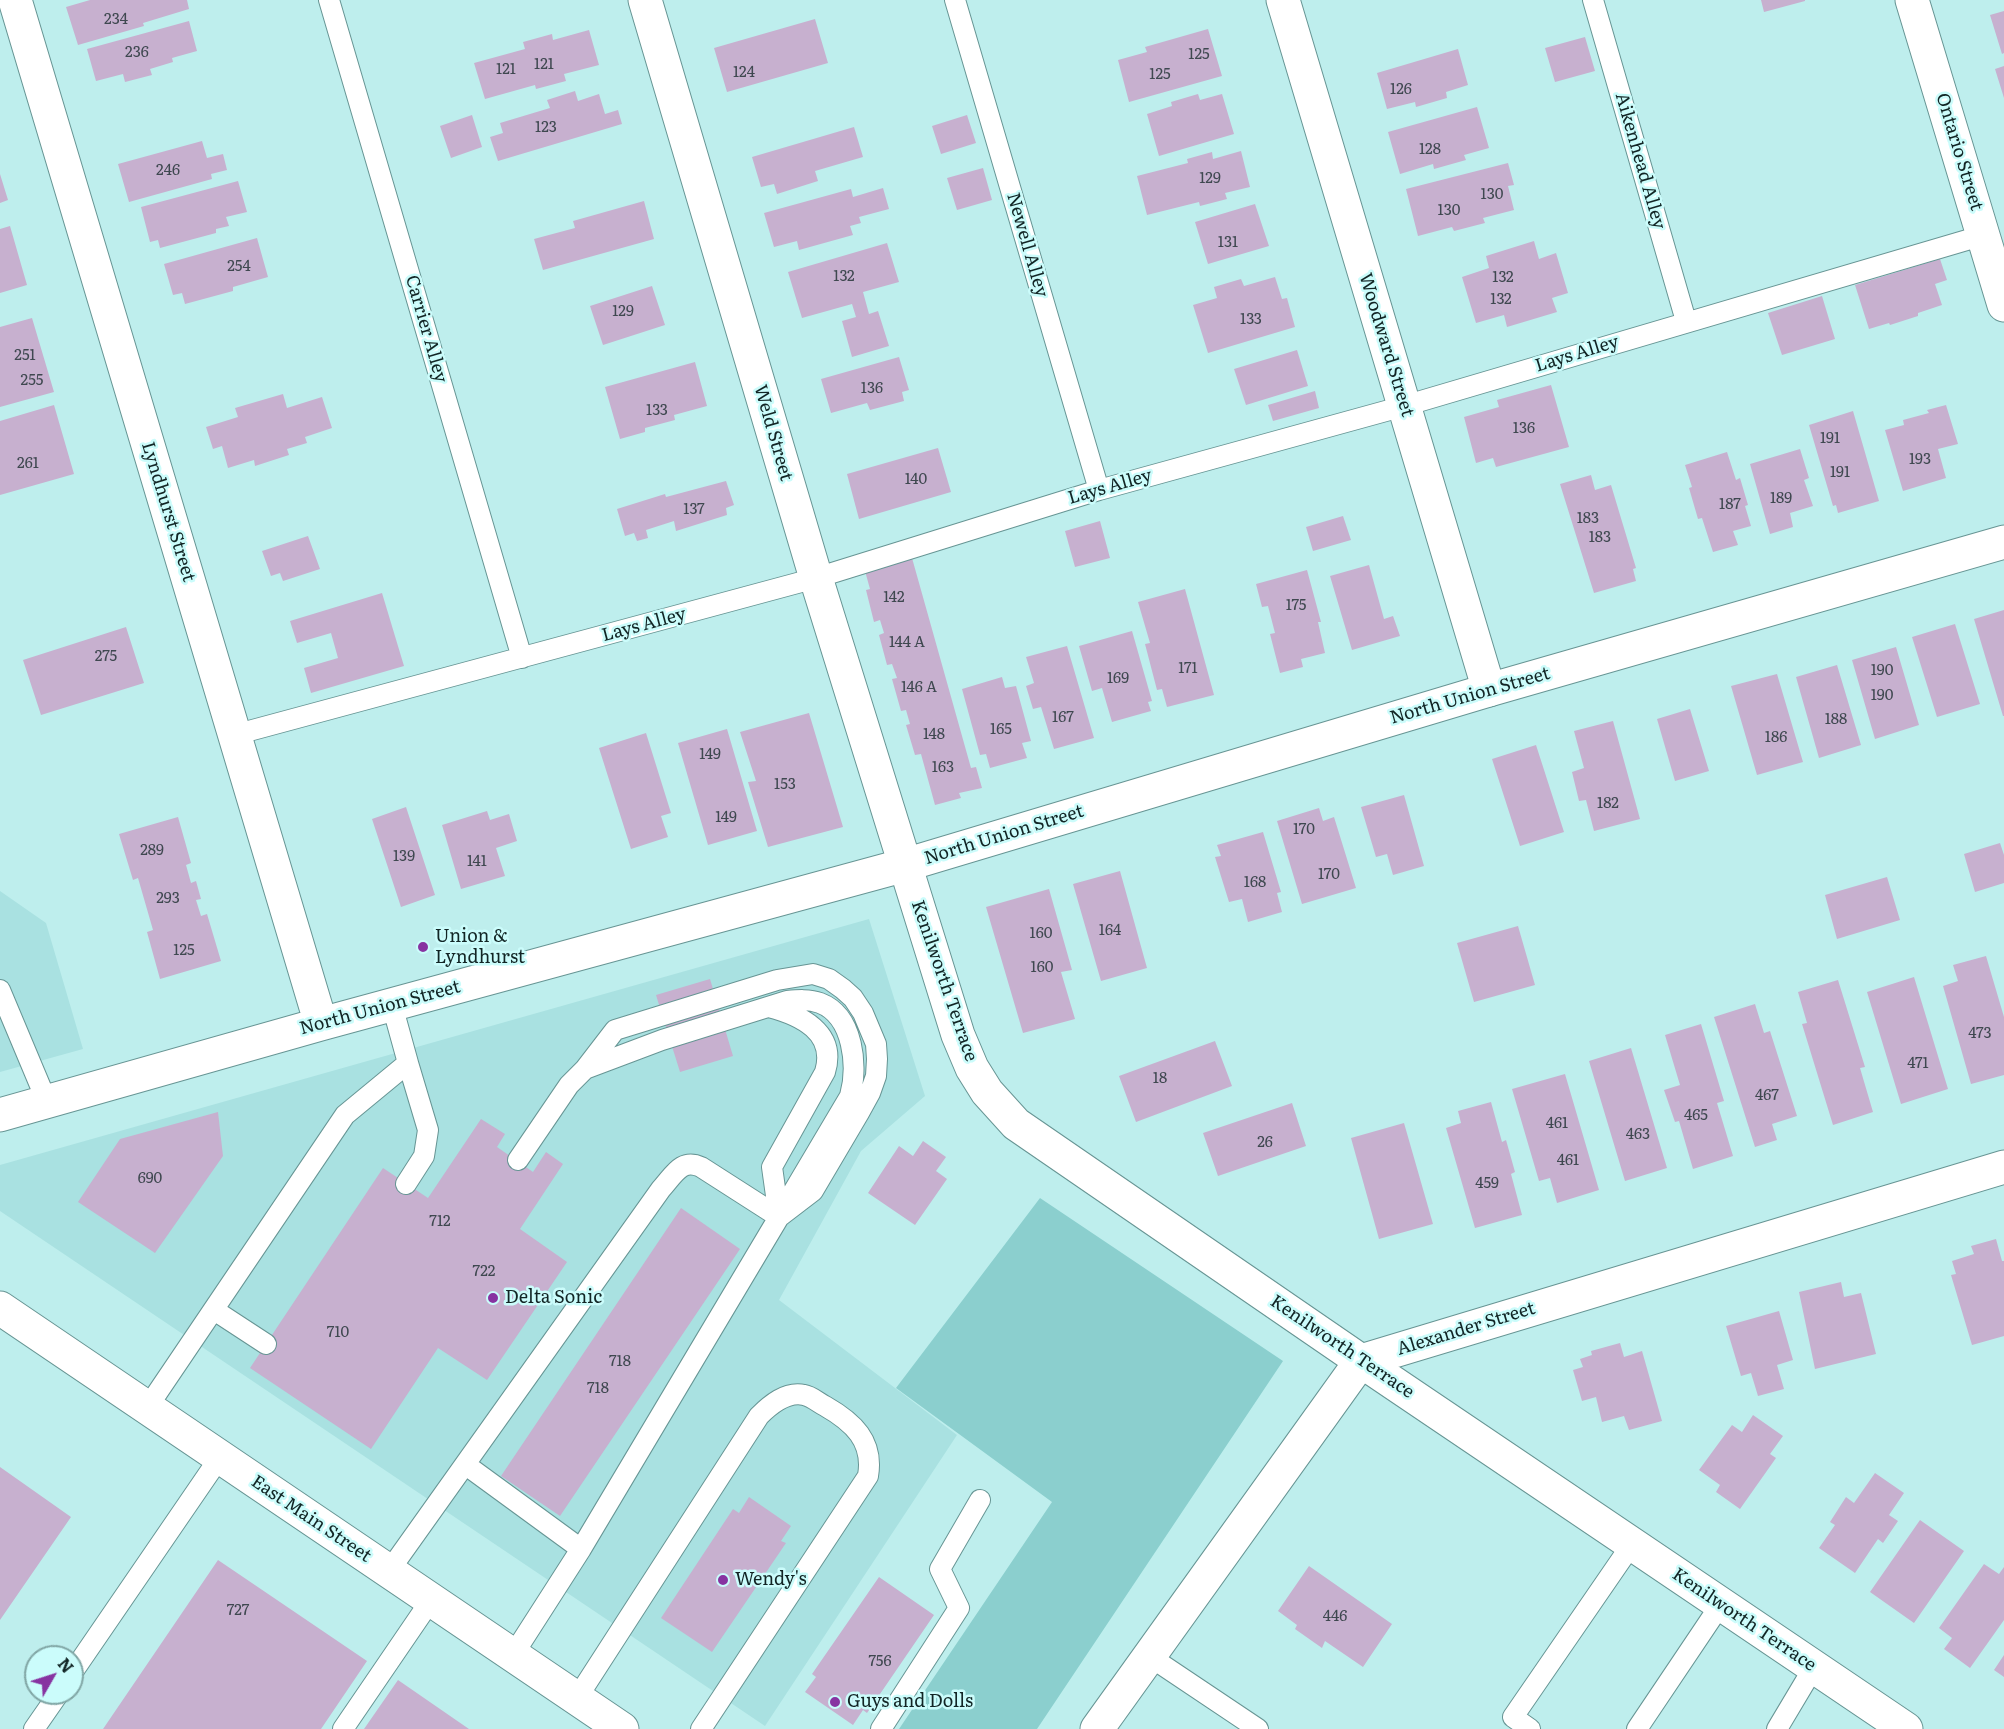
<!DOCTYPE html>
<style>
body{margin:0}
#map{position:relative;width:2004px;height:1729px;overflow:hidden;background:#beeeed;font-family:Literata,serif}
canvas{display:block}
.north{position:absolute;left:24px;top:1645px;width:60px;height:60px;box-sizing:border-box;background:#cbfcfb;border:2px solid #81a6a5;border-radius:50%;rotate:51deg;font-size:16px;font-weight:700;line-height:24px;text-align:center;color:#122525}
.north::after{content:'';display:block;margin:auto;width:21px;height:27px;background:#8733a1;clip-path:polygon(50% 0,100% 100%,50% 72%,0 100%)}
</style>
<div id="map">
<canvas width="2004" height="1729"></canvas>
<div class="north">N</div>
</div>
<script>
const ctx = document.querySelector('canvas').getContext('2d');
ctx.lineJoin = 'round';
function fillPath(path, color) { ctx.fillStyle = color; ctx.fill(path, 'evenodd'); }
function stroke(path, color, width, dash) { ctx.strokeStyle = color; ctx.lineWidth = width; ctx.lineCap = dash ? 'butt' : 'round'; ctx.setLineDash(dash || []); ctx.stroke(path); }
function label(font, color, halo, rows, align = 'center') {
  ctx.font = font + ' Literata,serif'; ctx.lineWidth = 5; ctx.setLineDash([]); ctx.textBaseline = 'middle'; ctx.strokeStyle = halo; ctx.fillStyle = color; for (const [text, x, y, turn = 0] of rows) {
    ctx.save(); ctx.translate(x, y); ctx.rotate((+turn || 0) * Math.PI / 180); ctx.textAlign = isNaN(turn) ? turn : align; if (halo) ctx.strokeText(text, 0, 0); ctx.fillText(text, 0, 0); ctx.restore();
  }
}
fillPath(new Path2D(`
 M 0,891 L 46,923 L 83,1049 L 0,1072 Z
 M 869,919 L 925,1096 L 861,1151 L 779,1300 L 957,1435 L 765,1726 L 0,1211 L 0,1165 Z`), '#a9e1e1');
fillPath(new Path2D(`
 M 1040,1198 L 1283,1361 L 1037,1729 L 899,1729 L 1052,1502 L 896,1388 Z`), '#8bcfce');
fillPath(new Path2D(`
 M 90,0 L 187,0 L 189,9 L 143,23 L 144,26 L 78,45 L 66,7 Z
 M 1761,0 L 1805,0 L 1805,1 L 1764,12 Z
 M 2004,11 L 2004,53 L 2002,54 L 1990,15 Z
 M 815,19 L 828,63 L 727,92 L 714,48 Z
 M 189,21 L 197,51 L 172,58 L 173,62 L 150,69 L 152,75 L 125,82 L 123,74 L 96,81 L 87,49 Z
 M 1208,29 L 1222,76 L 1129,102 L 1118,60 L 1147,52 L 1145,47 Z
 M 589,30 L 599,65 L 564,74 L 566,81 L 536,89 L 535,85 L 485,99 L 474,63 L 525,49 L 523,42 L 552,34 L 553,40 Z
 M 1585,37 L 1595,71 L 1555,82 L 1545,48 Z
 M 1458,49 L 1468,85 L 1446,92 L 1447,98 L 1416,107 L 1415,102 L 1387,109 L 1377,73 Z
 M 2004,66 L 2004,98 L 1995,69 Z
 M 575,91 L 578,101 L 599,94 L 605,114 L 618,110 L 622,124 L 498,161 L 490,137 L 503,133 L 500,123 L 550,108 L 547,100 Z
 M 1198,94 L 1200,100 L 1222,94 L 1234,134 L 1159,156 L 1147,114 L 1172,106 L 1171,102 Z
 M 1477,107 L 1489,148 L 1464,155 L 1466,160 L 1434,169 L 1433,164 L 1400,174 L 1388,132 Z
 M 472,115 L 482,147 L 451,158 L 440,126 Z
 M 967,115 L 976,143 L 941,154 L 932,126 Z
 M 854,127 L 863,157 L 815,171 L 818,181 L 777,194 L 774,184 L 761,187 L 752,157 Z
 M 202,141 L 207,158 L 223,154 L 227,170 L 211,174 L 212,179 L 129,202 L 118,164 Z
 M 1241,151 L 1250,187 L 1225,193 L 1227,199 L 1200,206 L 1199,202 L 1147,215 L 1137,176 L 1188,163 L 1187,159 L 1212,152 L 1213,159 Z
 M 1508,163 L 1514,185 L 1508,186 L 1514,210 L 1483,218 L 1485,223 L 1454,231 L 1452,227 L 1418,236 L 1406,189 Z
 M 983,168 L 992,200 L 957,210 L 947,178 Z
 M 0,174 L 8,200 L 0,203 Z
 M 238,181 L 247,212 L 226,217 L 229,226 L 216,229 L 216,233 L 160,248 L 158,240 L 150,242 L 141,207 Z
 M 883,188 L 889,209 L 859,217 L 861,223 L 850,226 L 853,235 L 799,250 L 797,241 L 774,247 L 764,213 L 851,189 L 853,197 Z
 M 644,201 L 654,239 L 543,270 L 534,239 L 575,228 L 573,221 Z
 M 1255,204 L 1269,246 L 1208,264 L 1195,222 Z
 M 10,226 L 27,285 L 0,293 L 0,229 Z
 M 257,238 L 268,277 L 233,287 L 233,291 L 185,304 L 182,293 L 173,295 L 164,264 Z
 M 1534,241 L 1539,259 L 1556,253 L 1568,293 L 1552,298 L 1557,312 L 1507,327 L 1504,315 L 1476,323 L 1462,277 L 1489,268 L 1486,256 Z
 M 887,243 L 899,282 L 863,292 L 869,314 L 878,311 L 889,346 L 852,357 L 842,321 L 856,317 L 852,304 L 802,318 L 788,272 Z
 M 1940,259 L 1947,280 L 1935,284 L 1942,305 L 1918,313 L 1918,316 L 1890,325 L 1889,323 L 1869,329 L 1855,285 Z
 M 1275,277 L 1282,299 L 1287,298 L 1295,327 L 1208,353 L 1193,305 L 1217,298 L 1214,287 L 1241,279 L 1244,286 Z
 M 652,286 L 665,325 L 603,345 L 590,306 Z
 M 1822,296 L 1835,339 L 1782,355 L 1768,313 Z
 M 32,318 L 54,392 L 0,407 L 0,327 Z
 M 1297,350 L 1308,386 L 1246,405 L 1234,369 Z
 M 899,357 L 909,390 L 902,392 L 904,401 L 870,410 L 867,403 L 831,413 L 821,379 Z
 M 695,362 L 707,406 L 674,415 L 675,420 L 645,428 L 645,432 L 620,439 L 605,387 Z
 M 1551,385 L 1569,447 L 1496,467 L 1493,458 L 1476,463 L 1464,417 L 1499,407 L 1497,400 Z
 M 1315,391 L 1319,408 L 1273,421 L 1268,405 Z
 M 283,394 L 287,408 L 322,397 L 332,428 L 305,437 L 307,443 L 287,449 L 289,455 L 255,466 L 254,460 L 228,468 L 222,446 L 213,449 L 206,427 L 238,417 L 235,408 Z
 M 54,405 L 74,474 L 0,495 L 0,421 Z
 M 1946,405 L 1958,444 L 1938,449 L 1946,478 L 1903,491 L 1885,430 L 1904,425 L 1903,420 L 1929,413 L 1927,410 Z
 M 1853,411 L 1879,501 L 1838,513 L 1836,505 L 1833,506 L 1809,425 Z
 M 938,448 L 951,492 L 859,519 L 847,474 Z
 M 1800,449 L 1809,478 L 1804,480 L 1813,506 L 1790,513 L 1793,527 L 1770,534 L 1750,464 Z
 M 1727,452 L 1736,480 L 1740,478 L 1748,505 L 1745,506 L 1751,526 L 1733,531 L 1738,545 L 1713,552 L 1702,518 L 1698,519 L 1689,488 L 1692,487 L 1685,465 Z
 M 1591,475 L 1595,490 L 1611,485 L 1636,568 L 1633,569 L 1636,581 L 1594,593 L 1560,484 Z
 M 726,481 L 734,505 L 726,508 L 727,515 L 676,531 L 674,521 L 646,530 L 648,538 L 637,541 L 634,533 L 625,536 L 617,509 L 665,494 L 666,497 Z
 M 1343,516 L 1351,540 L 1313,551 L 1306,527 Z
 M 1100,521 L 1110,558 L 1075,567 L 1065,531 Z
 M 308,536 L 320,569 L 283,581 L 280,573 L 271,576 L 262,551 Z
 M 912,558 L 971,768 L 976,767 L 982,788 L 959,793 L 961,798 L 935,805 L 921,754 L 915,755 L 906,725 L 910,724 L 906,710 L 901,711 L 892,679 L 897,678 L 892,664 L 887,665 L 879,635 L 884,633 L 880,620 L 874,622 L 866,590 L 870,589 L 865,571 Z
 M 1369,565 L 1384,619 L 1393,616 L 1400,636 L 1352,650 L 1330,576 Z
 M 1307,570 L 1321,622 L 1318,622 L 1325,653 L 1301,659 L 1303,667 L 1280,673 L 1270,634 L 1275,633 L 1268,606 L 1262,607 L 1256,584 Z
 M 1185,589 L 1214,695 L 1167,707 L 1162,689 L 1157,690 L 1145,644 L 1150,643 L 1138,602 Z
 M 382,593 L 404,666 L 311,693 L 304,668 L 338,658 L 331,633 L 297,643 L 290,621 Z
 M 2004,610 L 2004,716 L 2003,716 L 1974,619 Z
 M 1955,624 L 1980,704 L 1937,717 L 1912,637 Z
 M 126,627 L 144,683 L 41,715 L 23,660 Z
 M 1132,631 L 1152,701 L 1148,702 L 1151,711 L 1112,722 L 1102,688 L 1092,691 L 1079,646 Z
 M 1067,646 L 1094,738 L 1054,749 L 1041,707 L 1033,709 L 1026,686 L 1034,683 L 1026,657 Z
 M 1896,647 L 1919,725 L 1875,739 L 1852,660 Z
 M 1837,665 L 1861,745 L 1819,758 L 1796,677 Z
 M 1777,674 L 1803,762 L 1757,775 L 1731,686 Z
 M 1002,677 L 1005,688 L 1016,686 L 1031,741 L 1022,743 L 1027,758 L 990,768 L 986,754 L 980,755 L 962,689 Z
 M 1690,709 L 1709,771 L 1675,781 L 1657,719 Z
 M 809,713 L 843,827 L 768,847 L 748,782 L 756,781 L 740,732 Z
 M 1613,721 L 1640,819 L 1594,831 L 1586,800 L 1579,801 L 1572,772 L 1584,768 L 1574,731 Z
 M 727,729 L 757,831 L 708,845 L 678,743 Z
 M 646,733 L 671,813 L 661,816 L 668,837 L 631,849 L 599,748 Z
 M 1536,745 L 1564,832 L 1520,846 L 1492,759 Z
 M 1404,795 L 1424,866 L 1393,875 L 1387,854 L 1376,857 L 1361,807 Z
 M 406,807 L 435,895 L 401,907 L 372,819 Z
 M 1319,808 L 1323,821 L 1334,817 L 1356,888 L 1302,904 L 1277,821 Z
 M 487,811 L 490,820 L 509,814 L 517,841 L 496,848 L 505,876 L 461,889 L 442,825 Z
 M 178,817 L 191,863 L 186,865 L 191,883 L 196,881 L 201,899 L 196,900 L 201,916 L 207,914 L 221,961 L 160,979 L 147,932 L 153,930 L 138,878 L 133,880 L 119,834 Z
 M 1263,832 L 1281,892 L 1277,893 L 1282,912 L 1248,922 L 1242,899 L 1229,902 L 1215,857 L 1221,856 L 1217,845 Z
 M 2000,843 L 2004,855 L 2004,883 L 1975,892 L 1964,854 Z
 M 1120,871 L 1147,968 L 1101,981 L 1073,884 Z
 M 1887,877 L 1900,920 L 1837,939 L 1825,895 Z
 M 1049,889 L 1072,970 L 1061,972 L 1075,1019 L 1023,1033 L 986,907 Z
 M 1518,926 L 1535,985 L 1474,1002 L 1457,943 Z
 M 1986,956 L 2004,1017 L 2004,1075 L 1971,1084 L 1943,986 L 1958,981 L 1953,965 Z
 M 1914,977 L 1948,1089 L 1901,1104 L 1867,992 Z
 M 710,979 L 733,1056 L 680,1072 L 656,995 Z
 M 1838,980 L 1865,1067 L 1860,1068 L 1873,1112 L 1833,1125 L 1802,1024 L 1807,1023 L 1798,992 Z
 M 1755,1004 L 1764,1033 L 1770,1031 L 1797,1116 L 1772,1124 L 1777,1140 L 1755,1147 L 1714,1017 Z
 M 1701,1024 L 1724,1101 L 1717,1103 L 1733,1156 L 1693,1169 L 1679,1121 L 1675,1122 L 1664,1090 L 1680,1085 L 1665,1035 Z
 M 1215,1041 L 1232,1086 L 1136,1122 L 1119,1076 Z
 M 1631,1048 L 1667,1168 L 1625,1181 L 1589,1061 Z
 M 1565,1074 L 1599,1190 L 1557,1203 L 1550,1178 L 1539,1181 L 1512,1089 Z
 M 1491,1102 L 1502,1142 L 1506,1140 L 1515,1172 L 1511,1174 L 1522,1215 L 1475,1228 L 1446,1128 L 1461,1123 L 1458,1111 Z
 M 1292,1103 L 1306,1146 L 1218,1176 L 1203,1133 Z
 M 218,1112 L 223,1156 L 155,1253 L 78,1202 L 120,1139 Z
 M 481,1119 L 505,1134 L 497,1147 L 533,1172 L 546,1152 L 563,1164 L 520,1229 L 567,1262 L 487,1380 L 438,1348 L 371,1449 L 250,1368 L 383,1168 L 428,1198 Z
 M 1404,1123 L 1433,1224 L 1379,1239 L 1351,1138 Z
 M 923,1141 L 946,1157 L 936,1171 L 947,1179 L 915,1225 L 868,1193 L 899,1146 L 913,1156 Z
 M 681,1208 L 740,1249 L 560,1516 L 501,1476 Z
 M 1996,1239 L 2002,1261 L 2004,1261 L 2004,1336 L 1972,1345 L 1951,1275 L 1956,1274 L 1952,1261 L 1974,1254 L 1971,1246 Z
 M 1841,1282 L 1844,1297 L 1861,1293 L 1876,1354 L 1815,1369 L 1799,1292 Z
 M 1779,1311 L 1793,1360 L 1777,1365 L 1784,1389 L 1758,1396 L 1751,1373 L 1741,1376 L 1726,1326 Z
 M 1620,1343 L 1624,1357 L 1642,1351 L 1662,1421 L 1629,1430 L 1624,1416 L 1602,1422 L 1596,1397 L 1582,1401 L 1573,1370 L 1583,1367 L 1580,1359 L 1592,1355 L 1591,1351 Z
 M 1753,1415 L 1783,1436 L 1770,1454 L 1776,1458 L 1740,1509 L 1716,1492 L 1720,1485 L 1699,1470 L 1732,1425 L 1742,1432 Z
 M 0,1467 L 71,1517 L 0,1620 Z
 M 1875,1473 L 1904,1493 L 1889,1515 L 1898,1521 L 1883,1543 L 1878,1539 L 1855,1573 L 1819,1548 L 1835,1525 L 1830,1522 L 1846,1497 L 1854,1503 Z
 M 749,1497 L 791,1526 L 781,1541 L 786,1543 L 712,1652 L 661,1618 L 733,1509 L 739,1513 Z
 M 1920,1520 L 1964,1551 L 1914,1623 L 1870,1592 Z
 M 218,1560 L 367,1661 L 321,1729 L 103,1729 Z
 M 1984,1564 L 1999,1574 L 2004,1567 L 2004,1620 L 1970,1668 L 1944,1649 L 1952,1638 L 1939,1628 Z
 M 1309,1566 L 1392,1624 L 1363,1667 L 1325,1641 L 1322,1648 L 1295,1629 L 1297,1625 L 1278,1611 Z
 M 879,1577 L 934,1615 L 867,1713 L 863,1710 L 853,1725 L 805,1692 L 816,1677 L 812,1674 Z
 M 2004,1655 L 2004,1677 L 1994,1670 Z
 M 398,1680 L 469,1729 L 364,1729 Z`), '#c7b0cf');
const lane = new Path2D(`
 M 329,0 L 522,658
 M 955,0 L 1099,490
 M 1593,0 L 1686,321
 M 234,735 L 816,578 L 1099,490 L 1404,406 L 1984,235
 M 0,990 L 47,1102
 M 769,1007 C 800,1015 837,1032 825,1072 L 772,1167 L 779,1217
 M 585,1069 L 662,1040 L 787,1001 C 798,1000 809,999 820,1003 C 854,1016 858,1067 850,1096 L 783,1209
 M 518,1160 L 569,1085 L 585,1069 L 615,1030 L 777,980 L 813,974 L 829,979 L 843,989 L 853,998 L 863,1013 L 876,1044 L 877,1059 L 876,1076 L 870,1093 L 859,1113 L 813,1191 L 779,1217
 M 406,1184 L 424,1156 L 428,1130 L 408,1063
 M 214,1310 L 266,1344
 M 147,1408 L 345,1115 L 408,1063 L 392,1005
 M 466,1465 L 581,1549
 M 389,1571 L 661,1189 C 674,1175 681,1158 701,1167 L 779,1217 L 581,1549 L 513,1655
 M 1149,1656 L 1258,1729
 M 72,1673 L 220,1457
 M 577,1698 L 759,1416 C 770,1405 786,1391 804,1395 C 811,1396 819,1403 825,1406 C 853,1422 874,1441 868,1476 L 701,1729
 M 34,1729 L 59,1693
 M 343,1729 L 431,1600
 M 881,1729 L 959,1608 L 940,1569 L 980,1500
 M 1530,1729 L 1513,1717 L 1632,1544
 M 1637,1729 L 1721,1604
 M 1777,1729 L 1814,1667`);
const street = new Path2D(`
 M 645,0 L 816,578 L 958,1035 L 972,1068 L 987,1092 L 1016,1124 L 1361,1361 L 1906,1729
 M 1283,0 L 1489,690
 M 1912,0 L 2004,305
 M 1097,1729 L 1361,1361 L 2004,1167`);
const secondary = new Path2D(`
 M 15,0 L 321,1024
 M 0,1115 L 321,1024 L 905,865 L 1489,690 L 2004,542`);
const primary = new Path2D(`
 M 0,1308 L 622,1729`);
stroke(lane, '#679594', 22);
stroke(street, '#679594', 35);
stroke(secondary, '#679594', 35);
stroke(primary, '#679594', 35);
stroke(lane, '#fff', 20);
stroke(street, '#fff', 33);
stroke(secondary, '#fff', 33);
stroke(primary, '#fff', 33);
for (const [x, y, r, color] of [
 [423,947,6,"#8733a1"],
 [493,1298,6,"#8733a1"],
 [723,1580,6,"#8733a1"],
 [835,1702,6,"#8733a1"]
]) { const dot = new Path2D(); dot.arc(x, y, r, 0, 2 * Math.PI); ctx.fillStyle = color; ctx.fill(dot); stroke(dot, '#cbfcfb', 2); }
label('15px', '#3f4850', null, [
 ["234",116,20],
 ["236",137,53],
 ["125",1199,55],
 ["121",544,65],
 ["121",506,70],
 ["124",744,73],
 ["125",1160,75],
 ["126",1401,90],
 ["123",546,128],
 ["128",1430,150],
 ["246",168,171],
 ["129",1210,179],
 ["130",1492,195],
 ["130",1449,211],
 ["131",1228,243],
 ["254",239,267],
 ["132",844,277],
 ["132",1503,278],
 ["132",1501,300],
 ["129",623,312],
 ["133",1251,320],
 ["251",25,356],
 ["255",32,381],
 ["136",872,389],
 ["133",657,411],
 ["136",1524,429],
 ["191",1830,439],
 ["193",1920,460],
 ["261",28,464],
 ["191",1840,473],
 ["140",916,480],
 ["189",1781,499],
 ["187",1730,505],
 ["137",694,510],
 ["183",1588,519],
 ["183",1600,538],
 ["142",894,598],
 ["175",1296,606],
 ["144 A",907,643],
 ["275",106,657],
 ["171",1188,669],
 ["190",1882,671],
 ["169",1118,679],
 ["146 A",919,688],
 ["190",1882,696],
 ["167",1063,718],
 ["188",1836,720],
 ["165",1001,730],
 ["148",934,735],
 ["186",1776,738],
 ["149",710,755],
 ["163",943,768],
 ["153",785,785],
 ["182",1608,804],
 ["149",726,818],
 ["170",1304,830],
 ["289",152,851],
 ["139",404,857],
 ["141",477,862],
 ["170",1329,875],
 ["168",1255,883],
 ["293",168,899],
 ["164",1110,931],
 ["160",1041,934],
 ["125",184,951],
 ["160",1042,968],
 ["473",1980,1034],
 ["471",1918,1064],
 ["18",1160,1079],
 ["467",1767,1096],
 ["465",1696,1116],
 ["461",1557,1124],
 ["463",1638,1135],
 ["26",1265,1143],
 ["461",1568,1161],
 ["690",150,1179],
 ["459",1487,1184],
 ["712",440,1222],
 ["722",484,1272],
 ["710",338,1333],
 ["718",620,1362],
 ["718",598,1389],
 ["727",238,1611],
 ["446",1335,1617],
 ["756",880,1662]
]);
label('18px', '#122525', '#cbfcfb', [
 ["Ontario Street",1959,152,73],
 ["Aikenhead Alley",1640,161,74],
 ["Newell Alley",1027,245,74],
 ["Carrier Alley",426,329,74],
 ["Woodward Street",1386,345,73],
 ["Lays Alley",1577,354,-17],
 ["Weld Street",773,433,74],
 ["Lays Alley",1110,487,-16],
 ["Lyndhurst Street",168,512,73],
 ["Lays Alley",644,625,-15],
 ["North Union Street",1470,696,-16],
 ["North Union Street",1004,835,-17],
 ["Kenilworth Terrace",944,981,71],
 ["North Union Street",380,1008,-15],
 ["Alexander Street",1466,1329,-17],
 ["Kenilworth Terrace",1342,1347,34],
 ["East Main Street",311,1519,34],
 ["Kenilworth Terrace",1744,1620,34]
]);
label('18px', '#122525', '#cbfcfb', [
 ["Union &",435,937],
 ["Lyndhurst",435,958],
 ["Delta Sonic",505,1298],
 ["Wendy's",735,1580],
 ["Guys and Dolls",847,1702]
], 'left');
</script>
